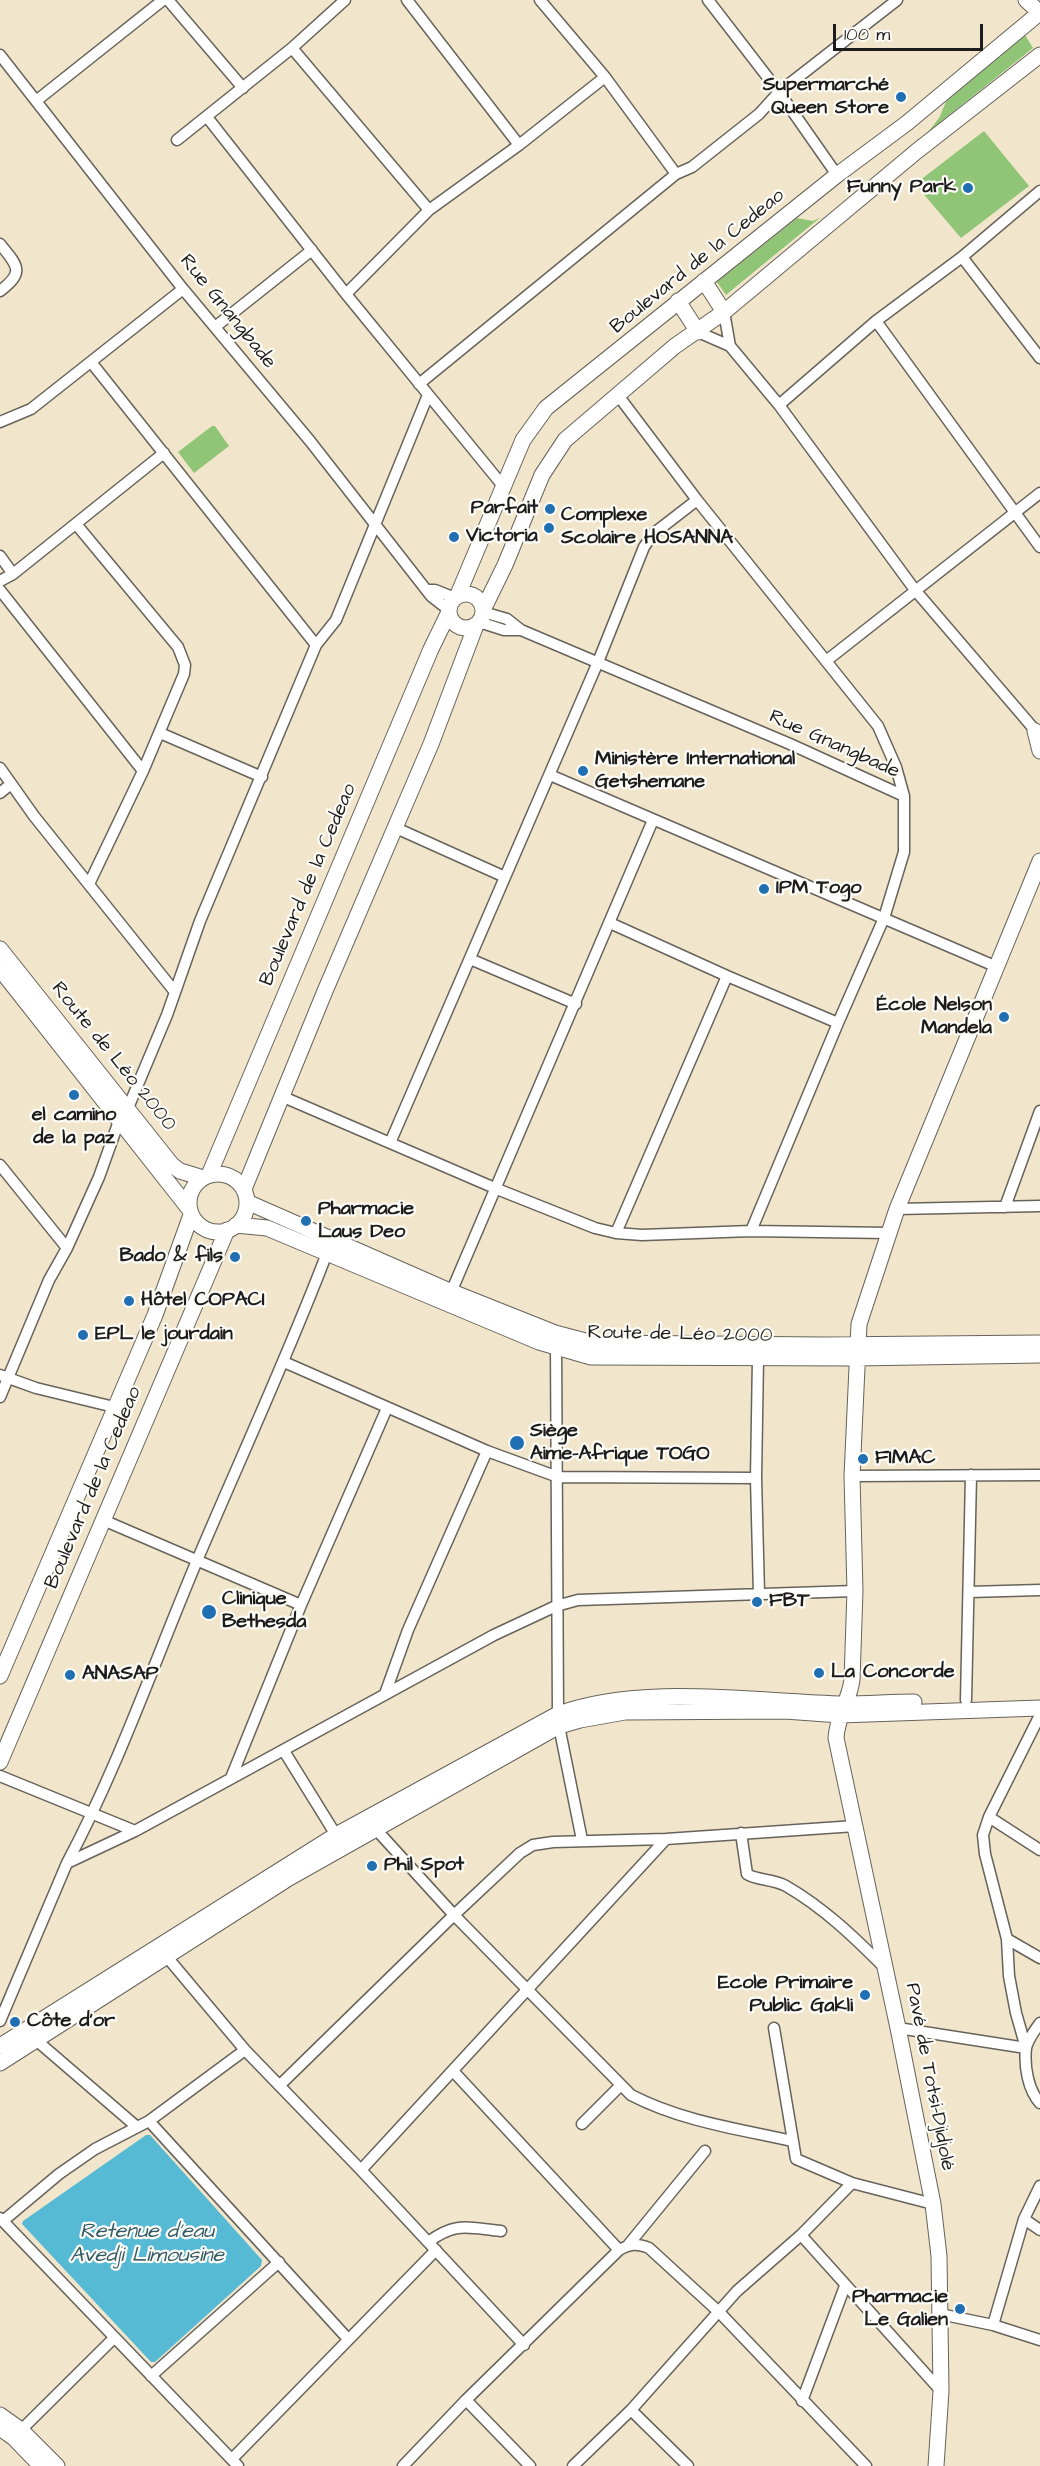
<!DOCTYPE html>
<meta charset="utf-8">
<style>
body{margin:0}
#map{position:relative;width:1040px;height:2466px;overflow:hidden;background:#f1e6cc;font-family:"Architects Daughter",sans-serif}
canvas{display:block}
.scale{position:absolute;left:833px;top:24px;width:150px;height:27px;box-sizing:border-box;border:3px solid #1c1c1c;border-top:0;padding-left:8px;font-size:18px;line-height:21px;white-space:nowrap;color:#1c1c1c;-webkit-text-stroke:4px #fdfcf7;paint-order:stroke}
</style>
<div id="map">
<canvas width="1040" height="2466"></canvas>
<div class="scale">100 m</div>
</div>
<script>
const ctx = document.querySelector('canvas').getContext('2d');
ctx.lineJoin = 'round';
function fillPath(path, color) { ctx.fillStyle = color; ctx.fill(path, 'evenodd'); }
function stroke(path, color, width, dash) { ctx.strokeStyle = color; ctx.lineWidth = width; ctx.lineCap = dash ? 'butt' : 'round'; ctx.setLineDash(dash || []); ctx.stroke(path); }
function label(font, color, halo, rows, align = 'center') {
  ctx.font = font + ' "Architects Daughter",sans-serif'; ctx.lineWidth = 4.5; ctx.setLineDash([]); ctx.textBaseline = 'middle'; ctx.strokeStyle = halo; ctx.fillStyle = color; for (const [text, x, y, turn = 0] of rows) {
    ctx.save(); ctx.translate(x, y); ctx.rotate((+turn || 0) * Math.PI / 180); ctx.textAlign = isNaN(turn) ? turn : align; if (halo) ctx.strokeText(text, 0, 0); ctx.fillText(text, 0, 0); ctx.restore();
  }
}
fillPath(new Path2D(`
 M 1025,35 L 1033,48 L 928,132 L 939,118 L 949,95 Z
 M 984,131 L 1029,186 L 961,238 L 915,184 Z
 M 821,217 L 738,285 L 726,295 L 717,282 L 797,218 L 813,221 Z
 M 212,426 L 215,426 L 229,446 L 194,473 L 178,452 Z`), '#90c577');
fillPath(new Path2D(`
 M 146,2135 L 150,2135 L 262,2260 L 261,2266 L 155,2362 L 151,2362 L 22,2224 L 23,2221 Z`), '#56bad5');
const street = new Path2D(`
 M 168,0 L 243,88
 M 407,0 L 519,145
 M 540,0 L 605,77 L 676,174
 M 708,0 L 779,92 L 837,175
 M 292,48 L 429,210
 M 0,55 L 183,289 L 310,441 L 431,596 L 449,610
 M 36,101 L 163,0
 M 207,117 L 346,294 L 503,486
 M 177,140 L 292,48 L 345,0
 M 0,244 C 18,266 25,272 0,291
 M 962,257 L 1040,358
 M 346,294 L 429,210 L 519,145 L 605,77
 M 724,312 L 730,346
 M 876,321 L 1040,547
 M 215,327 L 312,250
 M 698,332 L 730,346 L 779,405 L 915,590 L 1040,736
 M 91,362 L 316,645
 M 419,384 L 676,174 L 692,167 L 759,114 L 779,92 L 897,0
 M 617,394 L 697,500 L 878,726 L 896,767 L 904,796
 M 779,405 L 876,321 L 962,257 L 1040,191
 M 0,422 L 31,409 L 183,289
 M 76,524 L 178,647 L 185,665 L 184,674 L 143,771 L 89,884
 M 0,556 L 13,574
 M 0,581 L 13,574 L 164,453
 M 0,590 L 143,771
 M 429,590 L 435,590 L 455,598
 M 483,612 L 507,619 L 521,630 L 790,744 L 904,796 L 904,852 L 884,918 L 838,1023 L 751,1231
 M 479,622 L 504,630 L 521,630
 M 826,661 L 1040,493
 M 160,733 L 262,777
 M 0,768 L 34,816 L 175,992
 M 550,775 L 997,967
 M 0,793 L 11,784
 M 396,828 L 505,877
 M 610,923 L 727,976 L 838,1023
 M 470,959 L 576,1004
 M 281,1096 L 497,1189 L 595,1228 L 616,1233 L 642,1235 L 751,1231 L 889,1233
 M 390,1143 L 598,662 L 644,547 L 653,534 L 697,500
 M 0,1165 L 67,1248 L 49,1280 L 0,1397
 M 1005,1207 L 1040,1111
 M 897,1209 L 1040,1206
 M 616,1233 L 727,976
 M 67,1248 L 99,1177 L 119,1121 L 128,1108 L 167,1015 L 200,921 L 316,645 L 336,620 L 428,395
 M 449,1297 L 653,820
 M 556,1343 L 558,1714
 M 758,1358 L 756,1478 L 759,1594
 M 284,1362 L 487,1451 L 558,1477 L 756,1478
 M 0,1375 L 36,1388 L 114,1407
 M 852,1476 L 1040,1475
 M 103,1520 L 301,1605
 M 969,1592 L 1040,1590
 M 385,1694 L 408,1630 L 487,1451
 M 966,1700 L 971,1475
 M 559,1726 L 582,1840
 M 284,1751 L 336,1835
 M 0,1776 L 135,1831
 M 231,1778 L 301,1605 L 387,1408
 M 989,1817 L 1040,1850
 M 372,1825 L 454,1915 L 631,2095 C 681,2121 738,2129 793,2141
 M 741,1833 L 747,1874 C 755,1880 774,1879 786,1886 C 824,1908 854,1937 885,1968
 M 67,1863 C 118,1767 154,1663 196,1563 C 240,1459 287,1358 327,1253
 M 1007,1939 L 1040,1958
 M 167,1957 L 245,2050 L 361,2170 L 524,2345
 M 0,2021 L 67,1863 L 135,1831 L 494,1635 L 556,1606 L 578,1600 L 855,1591
 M 1040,2023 C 1035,2030 1028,2039 1026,2048 C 1024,2066 1028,2090 1040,2103
 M 774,2028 L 796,2159 L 852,2183 L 933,2204
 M 898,2028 L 1026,2048 L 1016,2013 L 1009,1976 L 1007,1939 L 985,1854 L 983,1835 L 989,1817 L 1040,1715
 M 36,2040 L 137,2127
 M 453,2071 L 619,2250
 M 280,2085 L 454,1915 L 520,1853 L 533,1845 L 553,1842 L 666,1839 L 855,1826
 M 149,2121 L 348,2339
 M 582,2124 L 621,2085
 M 361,2170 L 666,1839
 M 0,2218 L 238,2466
 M 1024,2219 L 1040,2230
 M 3,2221 L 59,2174 L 95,2149 L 149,2121 L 245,2050
 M 801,2235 L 941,2391
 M 428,2242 C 457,2221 468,2228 501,2231
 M 629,2244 L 705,2151
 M 940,2314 L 993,2325 L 1040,2340
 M 993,2325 L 1024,2219 L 1040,2186
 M 151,2376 L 279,2262
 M 466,2400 L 530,2466
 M 802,2401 L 845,2286
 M 631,2410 L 688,2466
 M 18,2433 L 114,2338
 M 232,2459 L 436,2250
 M 403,2466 L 466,2400 L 619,2250 C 630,2244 636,2243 649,2248 L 720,2313 L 866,2466
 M 573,2466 L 631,2410 L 737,2291 L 801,2235 L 852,2183`);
const secondary = new Path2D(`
 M 1026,0 L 1038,11
 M 704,281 L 724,312
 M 678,301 L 698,332
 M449 611a17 17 0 1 1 34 0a17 17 0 1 1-34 0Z
 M 457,597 L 523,440 L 546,408 L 837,175 L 907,123 L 1037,15
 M 483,610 L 505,565 L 542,475 L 565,440 L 675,346 L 724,312 L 917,151 L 1040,55
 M 1035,731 L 1040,751
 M 0,949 L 172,1165 L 180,1171 L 203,1178
 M 0,969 L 190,1210
 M189 1203a29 29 0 1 1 58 0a29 29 0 1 1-58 0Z
 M 209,1175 L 431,649 L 449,612
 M 244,1189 L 325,991 L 431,744 L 476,625
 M 247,1202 L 452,1292 L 555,1333 L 593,1343 L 823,1345 L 1040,1343
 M 236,1225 L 267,1228 L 539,1342 L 591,1357 L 856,1358 L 1040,1355
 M 0,1676 L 155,1315 L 191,1215
 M 0,1762 L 227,1230
 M 0,2046 L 336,1835 L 558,1714 C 645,1683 754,1702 845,1704 C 868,1704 892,1702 914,1702
 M 0,2063 L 289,1878 L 559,1726 L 580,1720 L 625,1712 L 785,1711 L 840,1715 L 1040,1708
 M 0,2415 L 21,2430 L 57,2466
 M 0,2428 L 14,2438 L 41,2466
 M 936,2466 L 941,2391 L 939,2256 L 933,2204 L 898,2028 L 836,1738 C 837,1717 849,1701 852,1680 L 855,1591 L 852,1476 L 859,1324 L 897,1209 L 1040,861`);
stroke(street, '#67635a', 13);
stroke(secondary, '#67635a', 17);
stroke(street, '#fff', 10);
stroke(secondary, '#fff', 15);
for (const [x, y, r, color] of [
 [901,97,6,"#1f6fb2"],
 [968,188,6,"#1f6fb2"],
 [550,509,6,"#1f6fb2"],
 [549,528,6,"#1f6fb2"],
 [454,537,6,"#1f6fb2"],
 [583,771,6,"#1f6fb2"],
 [764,889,6,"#1f6fb2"],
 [1004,1017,6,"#1f6fb2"],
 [74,1095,6,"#1f6fb2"],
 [306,1221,6,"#1f6fb2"],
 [235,1257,6,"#1f6fb2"],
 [129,1301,6,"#1f6fb2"],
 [83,1335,6,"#1f6fb2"],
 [517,1443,8,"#1f6fb2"],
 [863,1459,6,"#1f6fb2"],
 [757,1602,6,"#1f6fb2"],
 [209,1612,8,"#1f6fb2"],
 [819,1673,6,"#1f6fb2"],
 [70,1675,6,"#1f6fb2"],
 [372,1866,6,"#1f6fb2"],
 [865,1995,6,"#1f6fb2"],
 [15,2022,6,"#1f6fb2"],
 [960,2309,6,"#1f6fb2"]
]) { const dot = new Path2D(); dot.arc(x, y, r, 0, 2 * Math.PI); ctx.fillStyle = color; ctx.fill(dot); stroke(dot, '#fdfcf7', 2); }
label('bold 20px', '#1c1c1c', '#fdfcf7', [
 ["Supermarché",889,86,"right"],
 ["Queen Store",889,109,"right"],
 ["Funny Park",956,188,"right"],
 ["Parfait",538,509,"right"],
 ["Complexe",561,516],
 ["Scolaire HOSANNA",561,539],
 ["Victoria",466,537],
 ["Ministère International",595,760],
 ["Getshemane",595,783],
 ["IPM Togo",776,889],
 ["École Nelson",992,1006,"right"],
 ["Mandela",992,1029,"right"],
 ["el camino",74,1116,"center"],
 ["de la paz",74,1139,"center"],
 ["Pharmacie",318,1210],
 ["Laus Deo",318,1233],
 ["Bado & fils",223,1257,"right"],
 ["Hôtel COPACI",141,1301],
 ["EPL le jourdain",95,1335],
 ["Siège",530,1432],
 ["Aime-Afrique TOGO",530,1455],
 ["FIMAC",875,1459],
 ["Clinique",222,1600],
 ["Bethesda",222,1623],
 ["FBT",769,1602],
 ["La Concorde",831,1673],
 ["ANASAP",82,1675],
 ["Phil Spot",384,1866],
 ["Ecole Primaire",853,1984,"right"],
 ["Public Gakli",853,2007,"right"],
 ["Côte d'or",27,2022],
 ["Pharmacie",948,2298,"right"],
 ["Le Galien",948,2321,"right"]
], 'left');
label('20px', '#1c1c1c', '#fdfcf7', [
 ["Boulevard de la Cedeao",698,262,-39],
 ["Rue Gnangbade",227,312,51],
 ["Rue Gnangbade",834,745,24],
 ["Boulevard de la Cedeao",309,885,-67],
 ["Route de Léo 2000",113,1057,51],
 ["Route de Léo 2000",680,1335,1],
 ["Boulevard de la Cedeao",94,1488,-67],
 ["Pavé de Totsi-Djidjolé",929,2077,79]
]);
label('italic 21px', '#335b66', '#fdfcf7', [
 ["Retenue d'eau",147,2233],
 ["Avedji Limousine",147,2257]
]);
</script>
